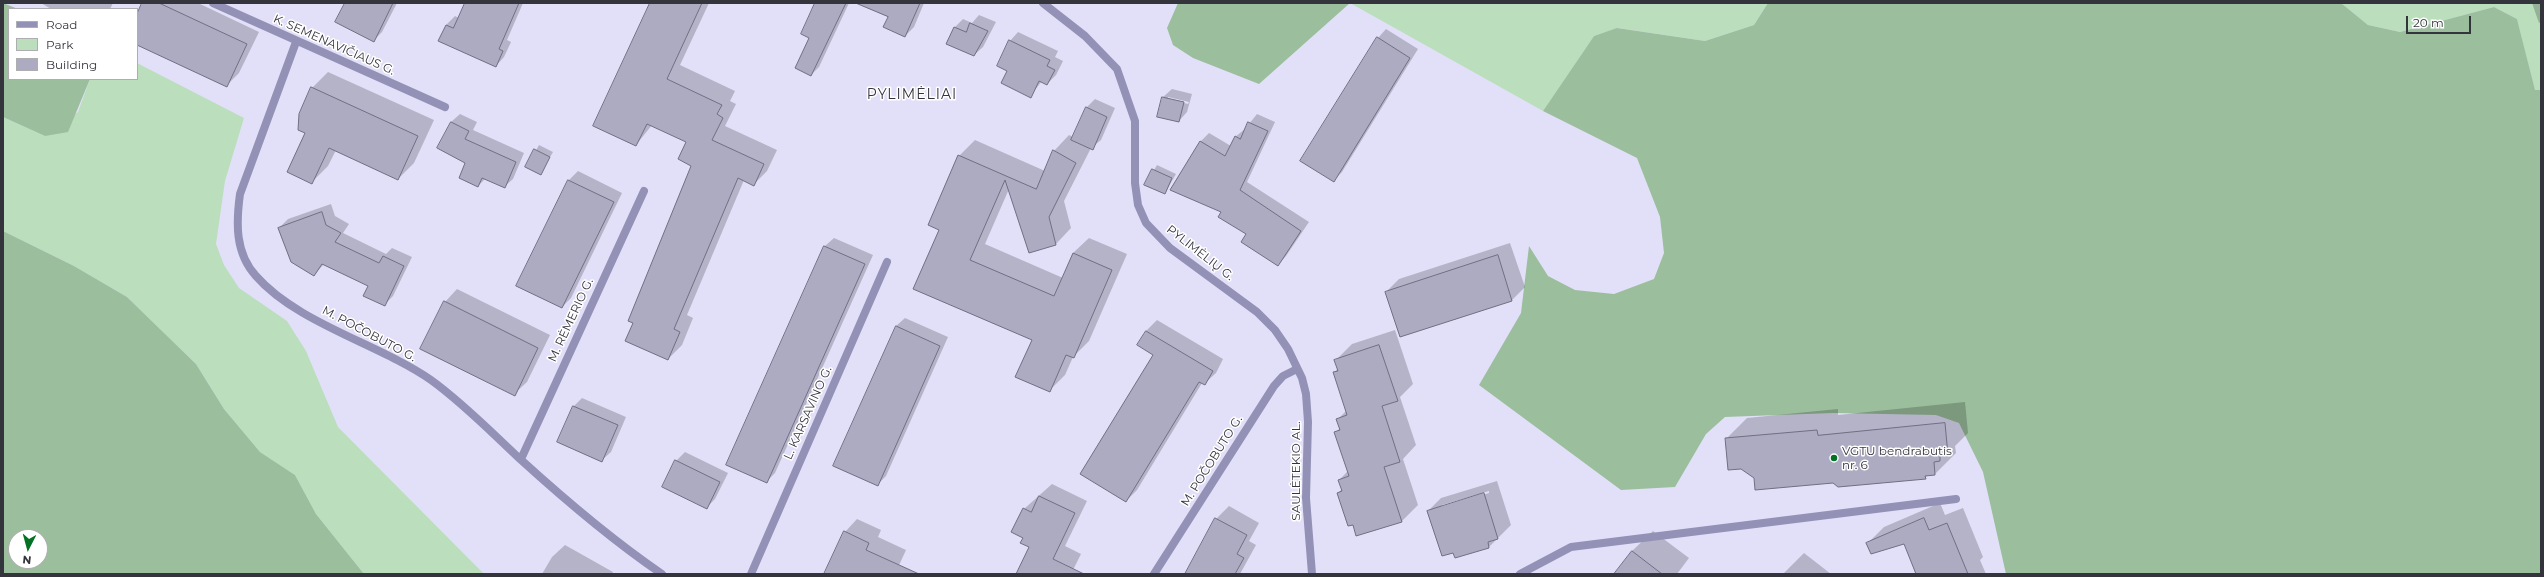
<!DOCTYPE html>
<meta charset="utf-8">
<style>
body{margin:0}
#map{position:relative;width:2544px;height:577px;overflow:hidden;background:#e2e0f9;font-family:Montserrat,sans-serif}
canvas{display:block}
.frame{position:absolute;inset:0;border:4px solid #34343d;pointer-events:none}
.legend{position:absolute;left:8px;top:8px;width:130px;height:72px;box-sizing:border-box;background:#fff;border:1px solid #aeaeb1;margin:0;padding:5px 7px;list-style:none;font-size:12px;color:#34343d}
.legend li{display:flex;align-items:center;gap:8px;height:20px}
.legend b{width:20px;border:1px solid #aeaeb1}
.north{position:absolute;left:8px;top:529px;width:40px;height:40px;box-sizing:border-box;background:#fff;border:1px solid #aeaeb1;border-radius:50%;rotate:186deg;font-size:11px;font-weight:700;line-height:16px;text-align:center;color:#34343d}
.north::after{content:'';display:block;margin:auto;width:14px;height:18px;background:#037225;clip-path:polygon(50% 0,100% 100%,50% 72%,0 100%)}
.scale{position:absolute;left:2406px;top:16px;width:65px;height:18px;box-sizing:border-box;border:2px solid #34343d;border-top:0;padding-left:5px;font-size:12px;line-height:14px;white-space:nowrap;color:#34343d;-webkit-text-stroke:3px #fff;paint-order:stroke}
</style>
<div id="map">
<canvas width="2544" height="577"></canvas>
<div class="frame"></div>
<ul class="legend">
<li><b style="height:5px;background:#9491b6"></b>Road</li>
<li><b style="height:11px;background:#bbdebd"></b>Park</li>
<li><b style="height:11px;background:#acabc2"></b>Building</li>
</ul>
<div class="north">N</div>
<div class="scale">20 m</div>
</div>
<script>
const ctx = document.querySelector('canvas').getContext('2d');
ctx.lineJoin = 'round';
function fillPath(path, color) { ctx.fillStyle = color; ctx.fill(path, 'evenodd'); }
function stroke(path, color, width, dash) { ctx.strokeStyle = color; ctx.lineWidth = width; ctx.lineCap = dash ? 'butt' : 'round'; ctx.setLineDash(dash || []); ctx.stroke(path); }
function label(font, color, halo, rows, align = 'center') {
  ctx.font = font + ' Montserrat,sans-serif'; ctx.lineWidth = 3; ctx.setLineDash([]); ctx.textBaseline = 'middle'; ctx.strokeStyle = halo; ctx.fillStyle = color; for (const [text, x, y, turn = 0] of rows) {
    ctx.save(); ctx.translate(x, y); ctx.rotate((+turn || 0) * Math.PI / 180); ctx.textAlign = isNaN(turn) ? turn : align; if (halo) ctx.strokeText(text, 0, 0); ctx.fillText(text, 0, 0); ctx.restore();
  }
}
fillPath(new Path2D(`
 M 1350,3 L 1768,3 L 1754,25 L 1705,41 L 1618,28 L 1594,36 L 1543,111 Z
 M 2341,3 L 2541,3 L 2541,90 L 2535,91 L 2517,19 L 2494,7 L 2400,32 L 2368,25 Z
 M 137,63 L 244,118 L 225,181 L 216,244 L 224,265 L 239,288 L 287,321 L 306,351 L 338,427 L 484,574 L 364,574 L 316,514 L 295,475 L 260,452 L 224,409 L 196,364 L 127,297 L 74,266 L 3,231 L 3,117 L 45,136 L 78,112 L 90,79 L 137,79 Z`), '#bbdebd');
fillPath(new Path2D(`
 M 3,3 L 18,9 L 9,9 L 9,79 L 90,79 L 68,132 L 45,136 L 3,117 Z
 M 1178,3 L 1350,3 L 1259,84 L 1193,58 L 1173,45 L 1167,28 Z
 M 1768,3 L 2341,3 L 2368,25 L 2400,32 L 2494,7 L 2517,19 L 2535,90 L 2541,90 L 2541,574 L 2006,574 L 1983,472 L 1959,423 L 1936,415 L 1833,413 L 1725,417 L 1706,434 L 1675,487 L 1621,490 L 1479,385 L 1521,313 L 1529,246 L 1548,276 L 1575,290 L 1614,294 L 1654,279 L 1664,253 L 1660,217 L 1637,158 L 1543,111 L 1594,36 L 1617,28 L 1705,41 L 1754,25 Z
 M 3,231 L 74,266 L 127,297 L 196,364 L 224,409 L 260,452 L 295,475 L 316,514 L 364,574 L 3,574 ZM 16,537 L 40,537 L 40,561 L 16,561 Z`), '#9bbe9d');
fillPath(new Path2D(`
 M 41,3 L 113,3 L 110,9 L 51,9 Z
 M 143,3 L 198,3 L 259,32 L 239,73 L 226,86 L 137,44 L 137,17 Z
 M 346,3 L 397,3 L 382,32 L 373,41 Z
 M 466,3 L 523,3 L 507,40 L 511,42 L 504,57 L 496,66 L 439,41 L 446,25 L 455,16 L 459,18 Z
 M 651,3 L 709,3 L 680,65 L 735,91 L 730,101 L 736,104 L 725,126 L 777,150 L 767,171 L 754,184 L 744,180 L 687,315 L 693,318 L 682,345 L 668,359 L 634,322 L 693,166 L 687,142 L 652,125 L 636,145 Z
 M 816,3 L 849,3 L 819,67 L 811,75 L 810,38 Z
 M 858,3 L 924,3 L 914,27 L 905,36 L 889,16 Z
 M 2532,3 L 2541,3 L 2541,22 L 2539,23 Z
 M 979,15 L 996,22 L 983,47 L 974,55 L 954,28 L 963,19 L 972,23 Z
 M 1386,29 L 1418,49 L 1342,172 L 1333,181 L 1378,38 Z
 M 1018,32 L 1058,51 L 1055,57 L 1063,61 L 1056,75 L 1047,84 L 1042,81 L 1030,96 L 1008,70 L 1010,41 Z
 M 328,72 L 434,120 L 414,163 L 398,179 L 336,150 L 328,166 L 312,182 L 306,132 L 312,88 Z
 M 1172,89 L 1192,94 L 1187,112 L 1179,121 L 1163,97 ZM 1168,97 L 1189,102 L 1188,104 L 1168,99 Z
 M 1095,99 L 1115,108 L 1101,140 L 1091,148 L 1064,201 L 1071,228 L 1056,244 L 1009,189 L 985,244 L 1063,278 L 1073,253 L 1089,238 L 1127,254 L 1089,341 L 1073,357 L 1065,375 L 1049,391 L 1033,340 L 940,230 L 959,156 L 975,140 L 1045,171 L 1054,151 L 1069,135 L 1073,137 L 1086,108 Z
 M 460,114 L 477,122 L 473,130 L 524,153 L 513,179 L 504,187 L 485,179 L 478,186 L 451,122 Z
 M 1257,114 L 1275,122 L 1247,182 L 1309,222 L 1286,256 L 1278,265 L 1223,212 L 1200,142 L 1209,133 L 1231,146 L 1235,137 L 1245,129 Z
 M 539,145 L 553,152 L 540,174 L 527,167 Z
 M 1157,165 L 1176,174 L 1165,193 L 1146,184 Z
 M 578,171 L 622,193 L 571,298 L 562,307 L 518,285 L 569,180 Z
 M 331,204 L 335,216 L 349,224 L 343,233 L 386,254 L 392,248 L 412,257 L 393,296 L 384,305 L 369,286 L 324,264 L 314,275 L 279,228 L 288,219 Z
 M 834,238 L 873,255 L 775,473 L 766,482 L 727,464 L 825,246 Z
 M 1510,243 L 1525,287 L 1512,300 L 1401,336 L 1386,292 L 1399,279 Z
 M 457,289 L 550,335 L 527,382 L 514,394 L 445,302 Z
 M 905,318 L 948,337 L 886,476 L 877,485 L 896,326 Z
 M 1157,320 L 1223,359 L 1216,373 L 1204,384 L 1202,383 L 1137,490 L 1126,501 L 1154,354 L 1146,331 Z
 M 1395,330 L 1413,384 L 1400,397 L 1416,445 L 1403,459 L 1418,505 L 1402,521 L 1357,535 L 1338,493 L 1342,489 L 1339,480 L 1348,471 L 1335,433 L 1340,428 L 1338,419 L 1347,410 L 1334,373 L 1338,368 L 1336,360 L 1352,344 Z
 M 582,398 L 626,417 L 611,452 L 602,460 L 574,406 Z
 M 1965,402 L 1968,433 L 1955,446 L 1956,453 L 1935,474 L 1929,474 L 1925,478 L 1834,482 L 1755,478 L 1726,439 L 1747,418 L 1838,409 L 1838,415 Z
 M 685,452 L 728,473 L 715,499 L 706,508 L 676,461 Z
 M 1497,481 L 1511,525 L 1489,547 L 1428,511 L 1441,498 ZM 1489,491 L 1489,493 L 1442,507 L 1442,505 Z
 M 1052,484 L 1087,501 L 1065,546 L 1081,554 L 1071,574 L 1017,574 L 1030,547 L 1024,537 L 1024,509 Z
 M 1940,503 L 1945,515 L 1963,508 L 1983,557 L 1980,560 L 1986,574 L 1918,574 L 1904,543 L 1868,543 L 1884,527 Z
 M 1229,506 L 1259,523 L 1249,541 L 1256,545 L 1240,574 L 1186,574 L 1216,519 Z
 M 857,519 L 881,530 L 878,537 L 906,550 L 895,574 L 825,574 L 845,532 Z
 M 1653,531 L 1689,558 L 1677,574 L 1615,574 L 1632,551 Z
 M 565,545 L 613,572 L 612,574 L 542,574 L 552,557 Z
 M 1804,553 L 1831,574 L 1783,574 Z`), '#0003');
const building = new Path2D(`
 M 142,3 L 159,3 L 247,44 L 227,87 L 137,45 L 137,14 Z
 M 345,3 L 393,3 L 374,42 L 335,22 Z
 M 465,3 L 519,3 L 499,49 L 503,51 L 496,67 L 438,41 L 446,25 L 453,28 Z
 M 650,3 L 702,3 L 667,79 L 722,105 L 717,114 L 723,118 L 712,140 L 764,164 L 754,186 L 738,178 L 674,329 L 680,332 L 668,360 L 625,341 L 633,323 L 628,321 L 691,166 L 678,159 L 686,142 L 647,124 L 636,146 L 593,126 Z
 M 815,3 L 846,3 L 811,76 L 795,68 L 809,38 L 801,34 Z
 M 856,3 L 920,3 L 905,37 L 883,27 L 888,17 Z
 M 970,23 L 988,31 L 974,56 L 946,44 L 954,27 L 966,32 Z
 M 1377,37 L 1410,58 L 1334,182 L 1300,161 Z
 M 1009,40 L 1050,60 L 1047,66 L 1055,70 L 1047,85 L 1039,81 L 1031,98 L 1001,83 L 1007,71 L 997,66 Z
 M 311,87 L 418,136 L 398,180 L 329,148 L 312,184 L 287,172 L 305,133 L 298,130 L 299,114 Z
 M 1162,97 L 1184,102 L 1179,122 L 1157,117 Z
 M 1086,107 L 1107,117 L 1093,150 L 1071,140 Z
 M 451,122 L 469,131 L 465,139 L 516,162 L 505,188 L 482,178 L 478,187 L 459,178 L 465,163 L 437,148 Z
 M 1248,122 L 1268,131 L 1240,190 L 1301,231 L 1278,266 L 1241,242 L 1246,234 L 1218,217 L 1221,212 L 1170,190 L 1200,141 L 1225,156 L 1235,136 L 1240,139 Z
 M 534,149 L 550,157 L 541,175 L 525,167 Z
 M 1053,150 L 1076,163 L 1049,217 L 1056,245 L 1029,253 L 1005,180 L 970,260 L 1054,296 L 1073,253 L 1112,270 L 1074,358 L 1066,355 L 1050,392 L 1015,377 L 1032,340 L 913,289 L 939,230 L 928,225 L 958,155 L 1036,189 Z
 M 1152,169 L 1172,178 L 1165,194 L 1144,185 Z
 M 568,180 L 614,202 L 562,308 L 516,286 Z
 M 322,212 L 326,225 L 341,233 L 335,242 L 379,263 L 383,256 L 404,266 L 385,306 L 363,296 L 368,286 L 322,264 L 314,276 L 291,262 L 278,228 Z
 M 824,246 L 865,264 L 767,483 L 726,465 Z
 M 1498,255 L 1512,301 L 1400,337 L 1385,292 Z
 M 444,301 L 538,348 L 515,396 L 420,349 Z
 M 896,326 L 940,346 L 878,486 L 833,466 Z
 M 1146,331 L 1213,371 L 1205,385 L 1199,382 L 1126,502 L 1080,474 L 1153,355 L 1137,345 Z
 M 1379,345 L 1398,401 L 1382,406 L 1400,462 L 1384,467 L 1402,522 L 1356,536 L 1353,525 L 1348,526 L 1337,493 L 1342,491 L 1338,480 L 1349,476 L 1334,432 L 1340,430 L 1336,419 L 1347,415 L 1333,372 L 1338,371 L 1334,360 Z
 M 573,406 L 618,425 L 602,462 L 557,442 Z
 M 1945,423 L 1948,455 L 1940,455 L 1940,461 L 1934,462 L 1935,475 L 1925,476 L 1926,479 L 1838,487 L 1833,483 L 1755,490 L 1754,478 L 1741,469 L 1728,470 L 1725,438 L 1817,430 L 1818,435 Z
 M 675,460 L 720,482 L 707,509 L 662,487 Z
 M 1484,493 L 1498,539 L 1488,542 L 1489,548 L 1455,558 L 1453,553 L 1442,556 L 1427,511 Z
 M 1039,496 L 1075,513 L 1053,559 L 1084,574 L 1016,574 L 1029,547 L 1020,543 L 1023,538 L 1011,532 L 1023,508 L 1031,512 Z
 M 1215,518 L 1247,535 L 1237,554 L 1244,558 L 1235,574 L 1185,574 Z
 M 1924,518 L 1929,530 L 1947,523 L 1968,574 L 1916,574 L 1904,544 L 1871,554 L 1866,543 Z
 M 844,531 L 869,543 L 866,550 L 919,574 L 824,574 Z
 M 1632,551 L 1662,574 L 1614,574 Z`);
fillPath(building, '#acabc2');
stroke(building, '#6f6e83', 1);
stroke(new Path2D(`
 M 213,3 L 445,107
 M 1043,3 L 1085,36 L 1117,69 L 1135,121 L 1135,183 L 1138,205 L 1146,223 L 1170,248 L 1257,312 L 1275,330 L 1288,349 L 1302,378 L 1306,394 L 1308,422 L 1306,498 L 1312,574
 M 296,42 L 240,194 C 236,223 235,253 256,276 C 297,323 379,344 431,380 C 463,403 491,432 519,458 C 564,499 612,540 662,574
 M 521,459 L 644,191
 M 751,574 L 887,262
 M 1154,574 L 1274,386 L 1283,376 L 1297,369
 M 1520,574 L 1571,547 L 1956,499`), '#9491b6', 8);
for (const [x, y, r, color] of [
 [1834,458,4,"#037225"]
]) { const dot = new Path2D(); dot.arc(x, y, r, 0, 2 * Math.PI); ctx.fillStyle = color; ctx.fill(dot); stroke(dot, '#fff', 1.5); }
label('12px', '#34343d', '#fff', [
 ["K. SEMENAVIČIAUS G.",334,45,24],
 ["PYLIMĖLIŲ G.",1200,253,38],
 ["M. RĖMERIO G.",571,320,-65],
 ["M. POČOBUTO G.",369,334,28],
 ["L. KARSAVINO G.",808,413,-66],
 ["M. POČOBUTO G.",1212,461,-58],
 ["SAULĖTEKIO AL.",1296,471,-90]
]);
label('12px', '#34343d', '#fff', [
 ["VGTU bendrabutis",1842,451],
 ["nr. 6",1842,465]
], 'left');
ctx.letterSpacing = '1px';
label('14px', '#34343d', '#fff', [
 ["PYLIMĖLIAI",912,95]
]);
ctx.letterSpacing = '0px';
</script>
